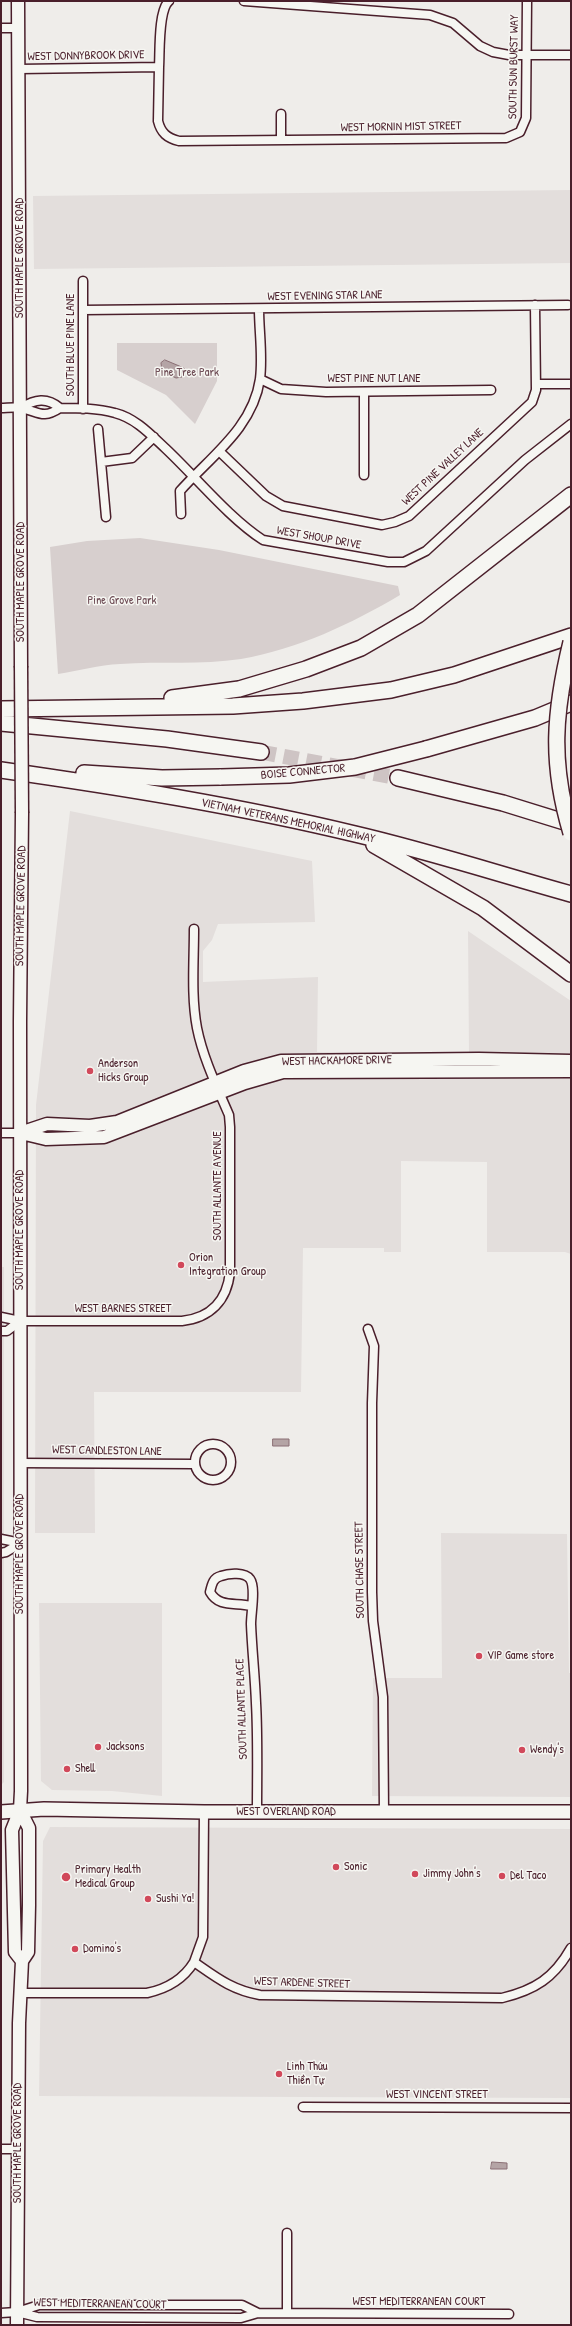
<!DOCTYPE html>
<meta charset="utf-8">
<style>
body{margin:0}
#map{position:relative;width:572px;height:2326px;overflow:hidden;background:#efedea;font-family:"Patrick Hand",sans-serif}
canvas{display:block}
.frame{position:absolute;inset:0;border:2px solid #4a1f2b;pointer-events:none}
</style>
<div id="map">
<canvas width="572" height="2326"></canvas>
<div class="frame"></div>
</div>
<script>
const ctx = document.querySelector('canvas').getContext('2d');
ctx.lineJoin = 'round';
function fillPath(path, color) { ctx.fillStyle = color; ctx.fill(path, 'evenodd'); }
function stroke(path, color, width, dash) { ctx.strokeStyle = color; ctx.lineWidth = width; ctx.lineCap = dash ? 'butt' : 'round'; ctx.setLineDash(dash || []); ctx.stroke(path); }
function label(font, color, halo, rows, align = 'center') {
  ctx.font = font + ' "Patrick Hand",sans-serif'; ctx.lineWidth = 3; ctx.setLineDash([]); ctx.textBaseline = 'middle'; ctx.strokeStyle = halo; ctx.fillStyle = color; for (const [text, x, y, turn = 0] of rows) {
    ctx.save(); ctx.translate(x, y); ctx.rotate((+turn || 0) * Math.PI / 180); ctx.textAlign = isNaN(turn) ? turn : align; if (halo) ctx.strokeText(text, 0, 0); ctx.fillText(text, 0, 0); ctx.restore();
  }
}
fillPath(new Path2D(`
 M 571,190 L 571,263 L 34,269 L 33,196 Z
 M 70,811 L 312,861 L 315,922 L 218,924 L 212,940 L 203,951 L 203,982 L 318,977 L 317,1052 L 469,1053 L 468,931 L 571,1001 L 571,1254 L 565,1252 L 487,1252 L 487,1162 L 401,1161 L 401,1252 L 384,1252 L 384,1248 L 303,1248 L 301,1392 L 94,1392 L 95,1533 L 35,1533 L 36,1105 Z
 M 1,1267 L 4,1267 L 4,1782 L 1,1785 Z
 M 441,1533 L 567,1534 L 569,1673 L 571,1673 L 571,1797 L 372,1796 L 373,1678 L 442,1678 Z
 M 39,1603 L 162,1603 L 162,1796 L 112,1791 L 52,1790 L 41,1781 Z
 M 50,1827 L 571,1829 L 571,2098 L 39,2096 L 43,1841 Z`), '#e3dedc');
fillPath(new Path2D(`
 M 117,343 L 217,343 L 217,381 L 195,424 L 166,395 L 117,370 Z
 M 140,538 L 219,550 L 398,586 L 400,595 C 351,624 298,649 241,659 C 201,665 160,661 120,664 C 99,665 78,671 58,674 L 50,547 L 87,541 Z`), '#d7cfce');
const water = new Path2D(`
 M 165,360 L 184,368 L 185,373 L 182,377 L 176,378 L 162,371 L 161,363 Z
 M 273,1439 L 289,1439 L 289,1446 L 273,1446 Z
 M 492,2162 L 507,2163 L 507,2169 L 491,2169 Z`);
fillPath(water, '#b4a4a5');
stroke(water, '#8a6f74', 1);
stroke(new Path2D(`
 M 261,752 L 398,778`), '#cec4c4', 15, [15, 8]);
const street = new Path2D(`
 M 244,1 L 430,15 L 453,23 L 480,46 L 493,52 L 509,55 L 571,55
 M 1,28 L 19,28
 M 159,67 L 158,121 C 161,133 167,138 179,141 L 506,138 L 520,132 L 526,118 L 527,1
 M 19,69 L 159,67 C 160,53 158,10 169,1
 M 281,114 L 281,140
 M 83,281 L 83,409
 M 83,310 L 568,305
 M 260,379 L 281,389 L 326,392 L 491,390
 M 536,384 L 571,384
 M 364,392 L 364,475
 M 1,408 C 7,408 14,407 21,408 C 38,411 42,420 60,408 C 47,397 35,399 21,408
 M 60,408 C 78,408 97,408 115,413 C 135,418 150,434 165,448 C 195,476 229,518 263,540 L 388,562 L 404,562 L 426,551 L 525,460 L 571,424
 M 98,429 L 106,517
 M 219,451 L 266,496 L 283,506 L 382,525 L 395,522 L 409,516 L 532,402 L 536,390 L 535,305
 M 101,462 L 132,458 L 154,437
 M 181,514 L 180,491 C 210,457 253,428 260,379 C 263,356 259,331 259,309
 M 1,1133 L 20,1133
 M 1,1317 L 20,1321 L 182,1321 C 210,1318 227,1301 230,1272 L 230,1127 L 229,1115 C 217,1087 203,1058 197,1028 C 191,996 194,962 194,929
 M 368,1329 L 374,1346 L 372,1403 L 372,1592 L 373,1621 L 383,1697 L 384,1812
 M 1,1331 L 7,1331 L 20,1321
 M195 1462a18 18 0 1 1 36 0a18 18 0 1 1-36 0Z
 M 20,1463 L 194,1464
 M 1,1539 L 21,1543
 M 1,1553 L 6,1552 L 21,1543
 M 251,1606 C 235,1602 219,1608 210,1592 C 212,1584 213,1578 221,1576 C 229,1573 245,1572 250,1579 C 256,1587 251,1613 251,1624 C 252,1650 255,1676 256,1703 C 258,1739 257,1776 257,1812
 M 194,1962 L 203,1937 L 204,1812
 M 22,1993 L 147,1993 C 166,1989 183,1980 194,1962 C 217,1978 232,1990 260,1995 L 502,1998 C 535,1990 554,1978 571,1948
 M 303,2107 L 571,2108
 M 1,2149 L 18,2149
 M 1,2313 L 17,2312 L 39,2305 L 242,2305 L 258,2313 L 241,2318 L 37,2317 L 17,2312
 M 258,2313 L 509,2314
 M 287,2313 L 287,2233`);
const secondary = new Path2D(`
 M 18,1 L 21,666
 M 20,1133 L 47,1124 L 90,1126 L 117,1122 L 244,1071 L 281,1061 L 479,1059 L 571,1061
 M 21,1133 L 46,1139 L 104,1137 L 245,1083 L 283,1072 L 571,1071
 M 22,1961 L 15,1952 L 12,1830 L 20,1810 L 21,1791 L 20,1021 L 22,813
 M 17,2325 L 19,2023 L 22,1961 L 28,1952 L 29,1905 L 29,1828 L 20,1810`);
const primary = new Path2D(`
 M 1,1812 L 44,1809 L 204,1812 L 571,1812`);
const highway = new Path2D(`
 M 172,698 L 239,689 L 306,669 L 361,648 L 418,615 L 571,495
 M 1,709 L 233,706 L 303,701 L 391,690 L 454,675 L 571,636
 M 1,723 L 167,739 L 261,752
 M 426,749 L 535,718 L 571,703
 M 1,770 C 120,787 239,806 355,834 C 428,851 499,874 571,894
 M 84,773 L 162,778 L 221,777
 M 398,778 L 503,803 L 571,824
 M 374,845 L 483,908 L 571,974`);
stroke(street, '#4a1f2b', 11);
stroke(secondary, '#4a1f2b', 15);
stroke(primary, '#4a1f2b', 16);
stroke(highway, '#4a1f2b', 18);
stroke(street, '#f6f6f2', 8);
stroke(secondary, '#f6f6f2', 12);
stroke(primary, '#f6f6f2', 13);
stroke(highway, '#f6f6f2', 15);
const secondaryBridge = new Path2D(`
 M 21,666 L 22,813`);
const highwayBridge = new Path2D(`
 M 571,642 C 554,712 550,763 571,833
 M 221,777 L 289,775 L 355,767 L 426,749`);
stroke(secondaryBridge, '#4a1f2b', 15, []);
stroke(highwayBridge, '#4a1f2b', 18, []);
stroke(secondaryBridge, '#f6f6f2', 12);
stroke(highwayBridge, '#f6f6f2', 15);
for (const [x, y, r, color] of [
 [90,1071,4,"#d1495b"],
 [181,1265,4,"#d1495b"],
 [479,1656,4,"#d1495b"],
 [98,1747,4,"#d1495b"],
 [522,1750,4,"#d1495b"],
 [67,1769,4,"#d1495b"],
 [336,1867,4,"#d1495b"],
 [415,1874,4,"#d1495b"],
 [502,1876,4,"#d1495b"],
 [66,1877,5,"#d1495b"],
 [148,1899,4,"#d1495b"],
 [75,1949,4,"#d1495b"],
 [279,2074,4,"#d1495b"]
]) { const dot = new Path2D(); dot.arc(x, y, r, 0, 2 * Math.PI); ctx.fillStyle = color; ctx.fill(dot); stroke(dot, '#f6f6f2', 1.5); }
label('12px', '#4a1f2b', '#f6f6f2', [
 ["WEST DONNYBROOK DRIVE",86,56,-1],
 ["SOUTH SUN BURST WAY",514,67,-89],
 ["WEST MORNIN MIST STREET",401,127,-1],
 ["SOUTH MAPLE GROVE ROAD",20,258,-90],
 ["WEST EVENING STAR LANE",325,296,-1],
 ["SOUTH BLUE PINE LANE",71,345,-90],
 ["WEST PINE NUT LANE",374,379],
 ["WEST PINE VALLEY LANE",443,467,-43],
 ["WEST SHOUP DRIVE",319,538,10],
 ["SOUTH MAPLE GROVE ROAD",21,582,-90],
 ["BOISE CONNECTOR",303,772,-5],
 ["VIETNAM VETERANS MEMORIAL HIGHWAY",288,821,12],
 ["SOUTH MAPLE GROVE ROAD",21,906,-89],
 ["WEST HACKAMORE DRIVE",337,1061,-1],
 ["SOUTH ALLANTE AVENUE",218,1186,-90],
 ["SOUTH MAPLE GROVE ROAD",20,1230,-90],
 ["WEST BARNES STREET",123,1309],
 ["WEST CANDLESTON LANE",107,1451,1],
 ["SOUTH MAPLE GROVE ROAD",20,1554,-90],
 ["SOUTH CHASE STREET",360,1570,-91],
 ["SOUTH ALLANTE PLACE",242,1709,-92],
 ["WEST OVERLAND ROAD",286,1812],
 ["WEST ARDENE STREET",302,1983,2],
 ["WEST VINCENT STREET",437,2095],
 ["SOUTH MAPLE GROVE ROAD",18,2143,-90],
 ["WEST MEDITERRANEAN COURT",419,2302],
 ["WEST MEDITERRANEAN COURT",100,2304,1]
]);
label('12px', '#6d4b54', '#f6f6f2', [
 ["Pine Tree Park",187,373],
 ["Pine Grove Park",122,601]
]);
label('12px', '#4a1f2b', '#f6f6f2', [
 ["Anderson",98,1064],
 ["Hicks Group",98,1078],
 ["Orion",189,1258],
 ["Integration Group",189,1272],
 ["VIP Game store",487,1656],
 ["Jacksons",106,1747],
 ["Wendy's",530,1750],
 ["Shell",75,1769],
 ["Sonic",344,1867],
 ["Primary Health",75,1870],
 ["Medical Group",75,1884],
 ["Jimmy John's",423,1874],
 ["Del Taco",510,1876],
 ["Sushi Ya!",156,1899],
 ["Domino's",83,1949],
 ["Linh Thứu",287,2067],
 ["Thiền Tự",287,2081]
], 'left');
</script>
